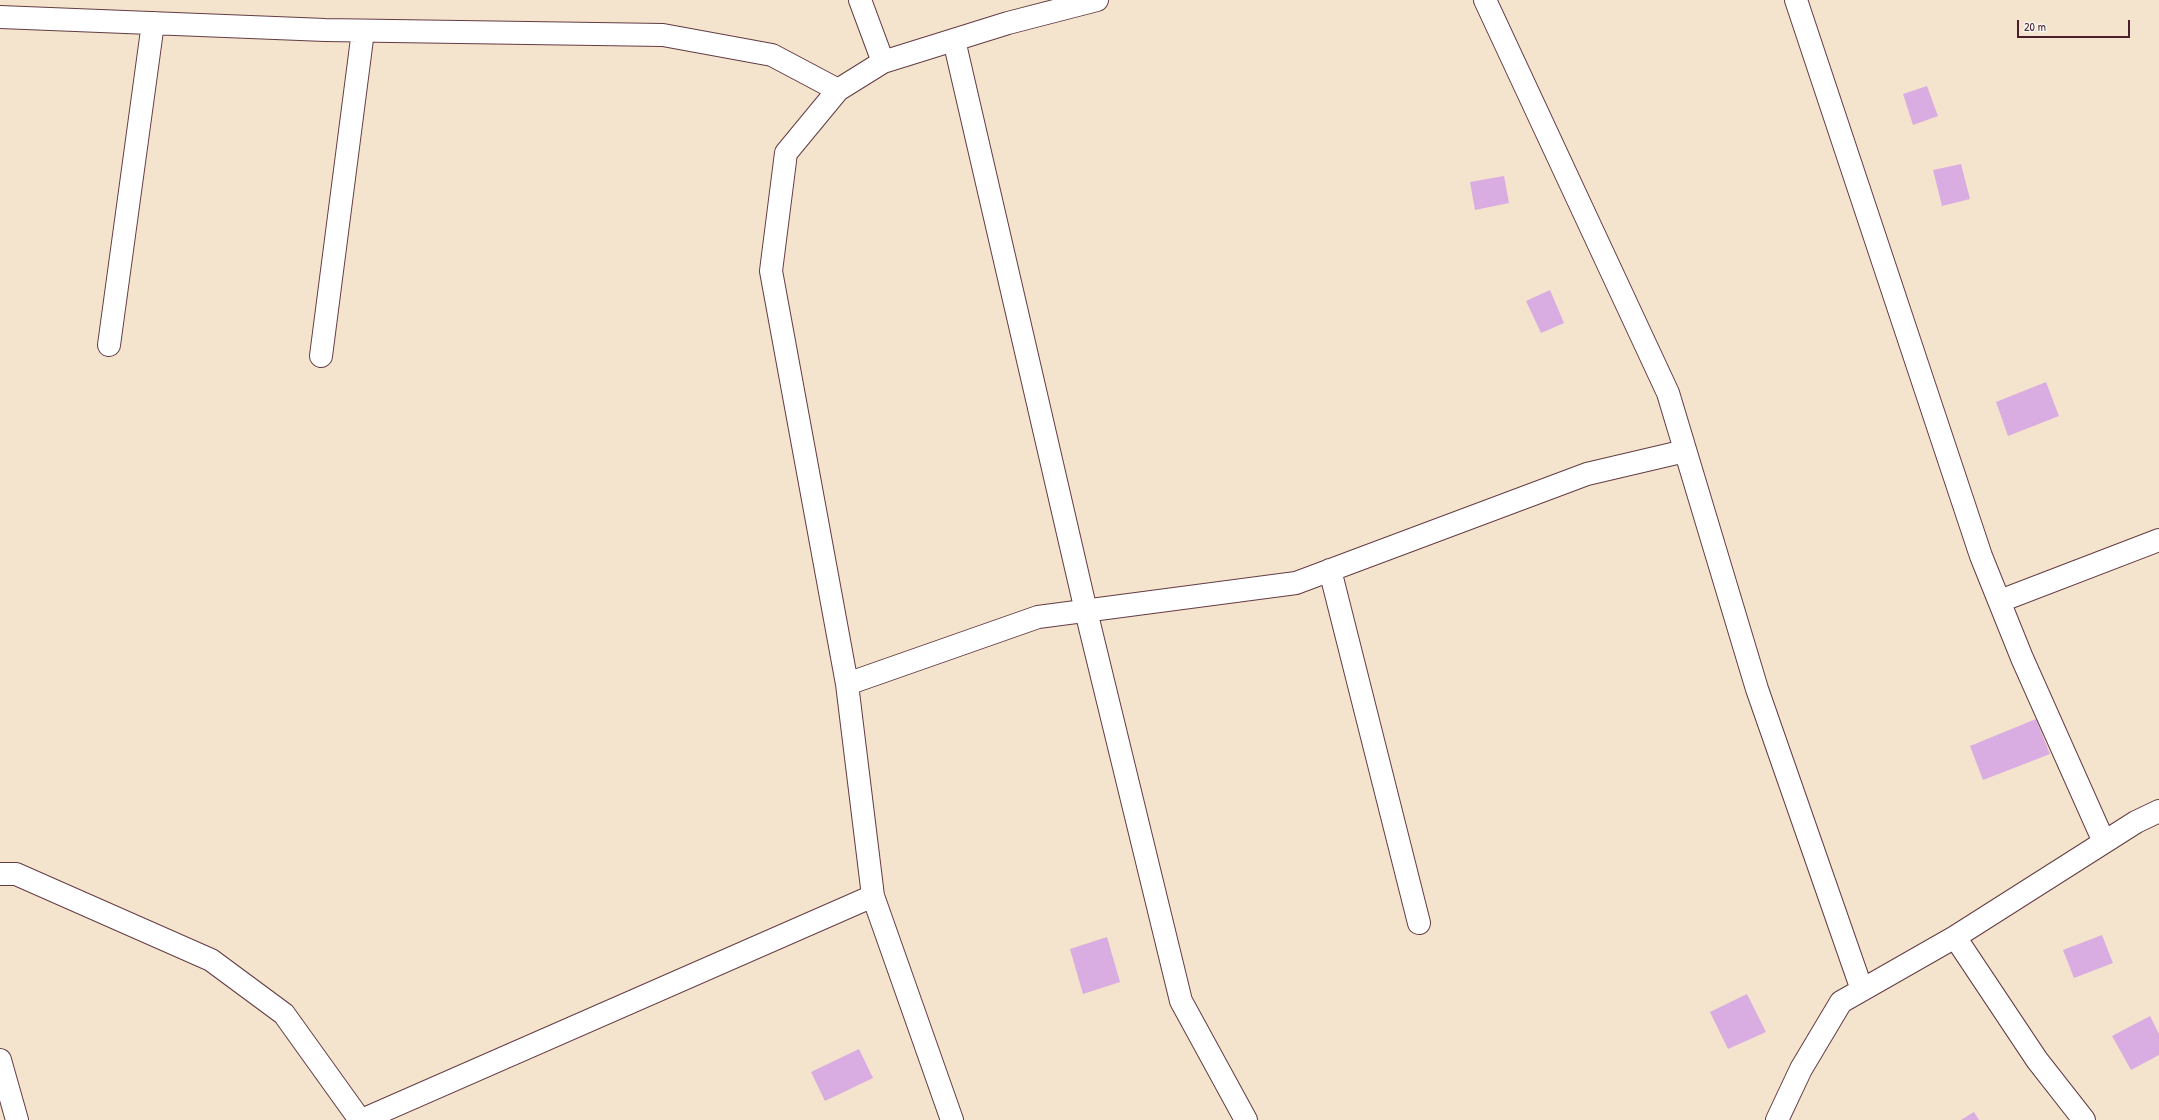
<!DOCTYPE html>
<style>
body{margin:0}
#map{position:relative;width:2159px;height:1120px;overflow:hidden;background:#f4e3cd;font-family:"Patrick Hand",sans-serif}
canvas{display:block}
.scale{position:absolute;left:2017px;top:20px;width:113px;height:18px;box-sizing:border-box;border:2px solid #4a1f2b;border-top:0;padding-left:5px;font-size:12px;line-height:14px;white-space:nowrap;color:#4a1f2b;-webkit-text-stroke:3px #f6f6f2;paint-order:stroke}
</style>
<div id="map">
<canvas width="2159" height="1120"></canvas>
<div class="scale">20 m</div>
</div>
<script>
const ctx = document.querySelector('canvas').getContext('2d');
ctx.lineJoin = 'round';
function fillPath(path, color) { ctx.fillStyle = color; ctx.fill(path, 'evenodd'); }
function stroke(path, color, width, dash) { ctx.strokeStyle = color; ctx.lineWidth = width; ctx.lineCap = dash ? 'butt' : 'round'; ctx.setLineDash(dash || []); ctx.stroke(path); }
fillPath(new Path2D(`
 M 1927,86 L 1938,116 L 1913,125 L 1903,94 Z
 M 1961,164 L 1970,199 L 1942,206 L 1933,170 Z
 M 1504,176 L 1509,203 L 1475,210 L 1470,182 Z
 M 1550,290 L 1564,323 L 1541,333 L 1526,301 Z
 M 2046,382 L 2059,416 L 2008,436 L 1996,402 Z
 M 2036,719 L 2050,754 L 1983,780 L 1970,746 Z
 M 2102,935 L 2113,963 L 2074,978 L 2063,950 Z
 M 1107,937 L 1120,982 L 1083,994 L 1070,949 Z
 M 1747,994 L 1766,1032 L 1728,1049 L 1710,1012 Z
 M 2150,1016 L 2159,1034 L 2159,1055 L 2131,1070 L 2112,1036 Z
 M 859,1049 L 873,1078 L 825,1101 L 811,1072 Z
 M 1974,1112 L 1979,1120 L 1961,1120 Z`), '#d9ade1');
const minor = new Path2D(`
 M 860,0 L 883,62
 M 1485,0 L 1668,393 L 1757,689 L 1862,990
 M 1796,0 L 1981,556 L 2022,658 L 2104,842
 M 0,17 L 325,30 L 663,35 L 772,55 L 838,90
 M 954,40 L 1086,611 L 1181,1001 L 1246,1120
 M 109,345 L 153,23
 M 321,356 L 363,31
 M 1330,570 L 1419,923
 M 2000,601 L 2159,540
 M 847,684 L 1038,617 L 1296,583 L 1587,474 L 1685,451
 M 0,874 L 16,874 L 211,960 L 284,1014 L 360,1120
 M 1955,937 L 2037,1060 L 2084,1120
 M 0,1060 L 17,1120
 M 362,1120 L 873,896
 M 952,1120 L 873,896 L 847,684 L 771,271 L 786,153 L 838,90 L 883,62 L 1008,23 L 1097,0
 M 1777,1120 L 1801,1069 L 1841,1002 L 1955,937 L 2136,822 L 2159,811`);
stroke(minor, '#643c43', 24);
stroke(minor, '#fff', 22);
</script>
